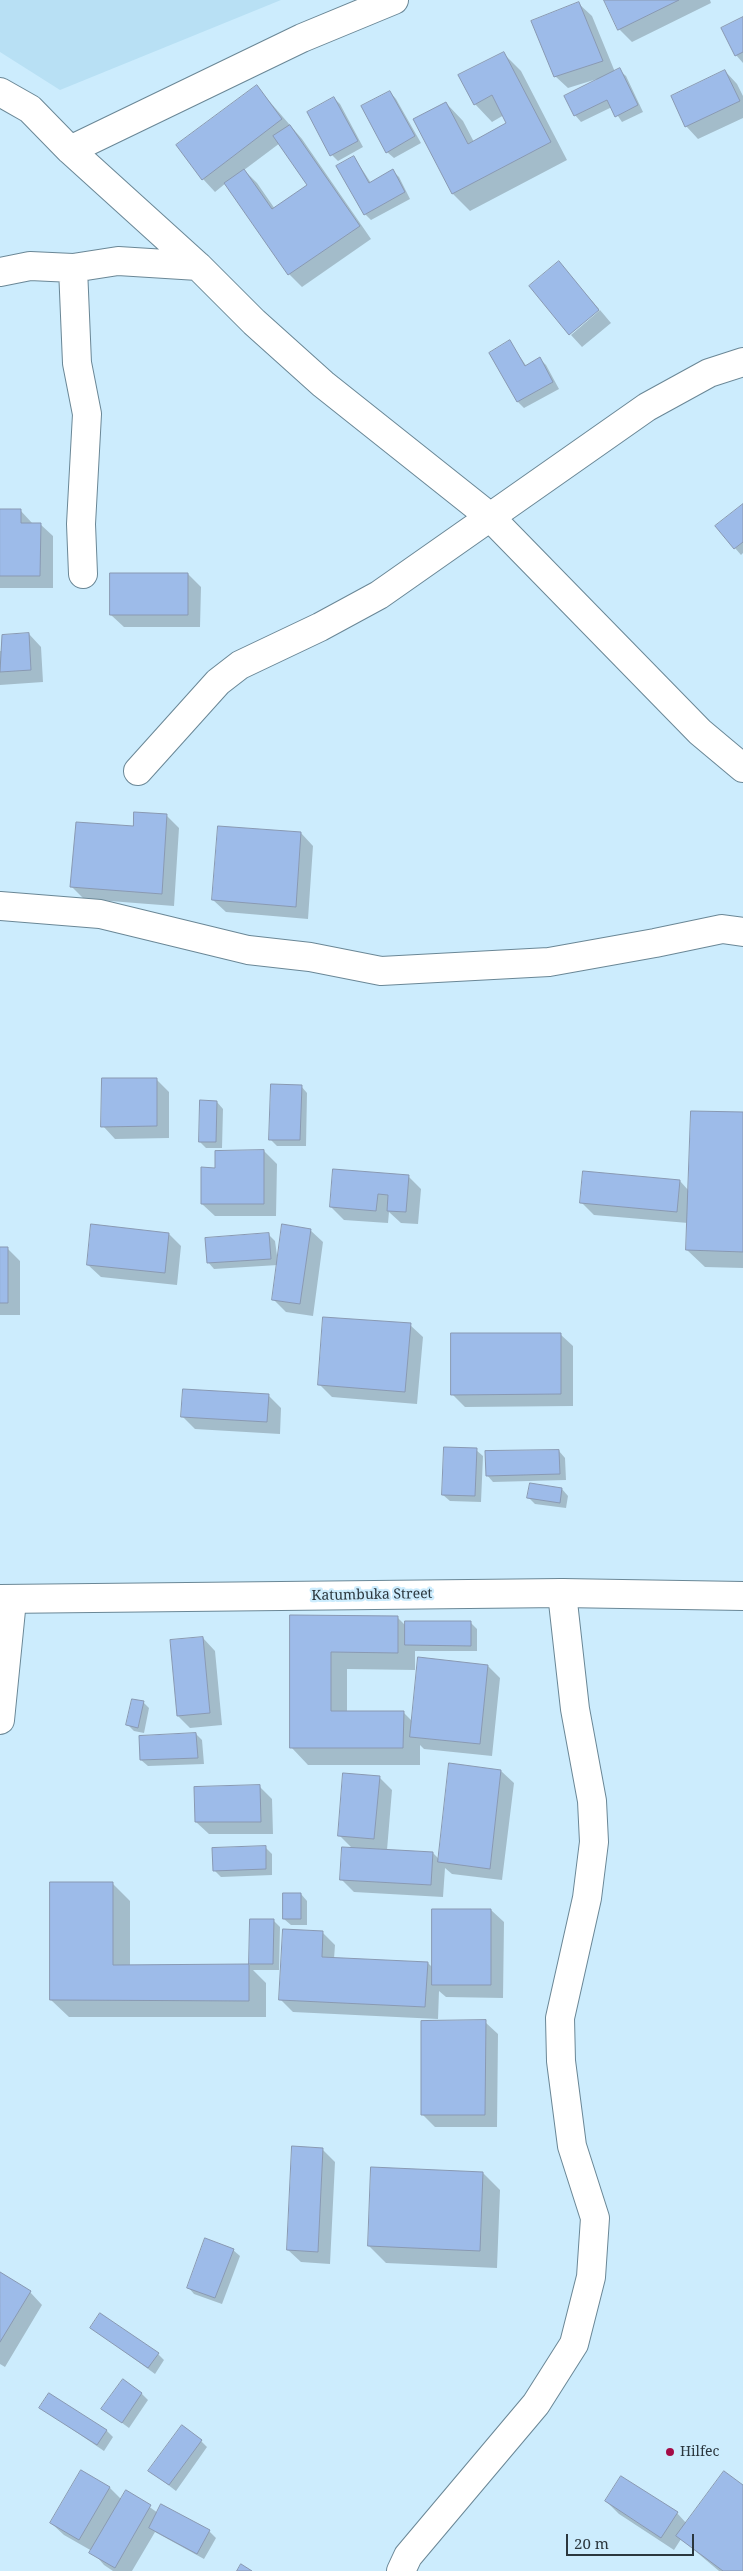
<!DOCTYPE html>
<style>
body{margin:0}
#map{position:relative;width:743px;height:2571px;overflow:hidden;background:#ccecfd;font-family:"Noto Serif",serif}
canvas{display:block}
.scale{position:absolute;left:566px;top:2534px;width:128px;height:22px;box-sizing:border-box;border:2px solid #2b373e;border-top:0;padding-left:6px;font-size:15px;line-height:18px;white-space:nowrap;color:#2b373e;-webkit-text-stroke:4px #ccecfd;paint-order:stroke}
</style>
<div id="map">
<canvas width="743" height="2571"></canvas>
<div class="scale">20 m</div>
</div>
<script>
const ctx = document.querySelector('canvas').getContext('2d');
ctx.lineJoin = 'round';
function fillPath(path, color) { ctx.fillStyle = color; ctx.fill(path, 'evenodd'); }
function stroke(path, color, width, dash) { ctx.strokeStyle = color; ctx.lineWidth = width; ctx.lineCap = dash ? 'butt' : 'round'; ctx.setLineDash(dash || []); ctx.stroke(path); }
function label(font, color, halo, rows, align = 'center') {
  ctx.font = font + ' "Noto Serif",serif'; ctx.lineWidth = 4.5; ctx.setLineDash([]); ctx.textBaseline = 'middle'; ctx.strokeStyle = halo; ctx.fillStyle = color; for (const [text, x, y, turn = 0] of rows) {
    ctx.save(); ctx.translate(x, y); ctx.rotate((+turn || 0) * Math.PI / 180); ctx.textAlign = isNaN(turn) ? turn : align; if (halo) ctx.strokeText(text, 0, 0); ctx.fillText(text, 0, 0); ctx.restore();
  }
}
fillPath(new Path2D(`
 M 0,0 L 281,0 L 60,90 L 0,52 Z`), '#b8e0f4');
fillPath(new Path2D(`
 M 605,0 L 710,0 L 711,3 L 632,42 L 620,30 Z
 M 579,4 L 592,16 L 615,72 L 619,70 L 626,76 L 643,112 L 622,122 L 612,107 L 581,122 L 575,115 L 597,79 L 568,88 L 555,76 Z
 M 743,19 L 743,63 L 736,55 Z
 M 503,53 L 521,71 L 567,160 L 470,211 L 453,194 L 415,120 L 446,103 L 463,121 L 474,142 L 508,124 L 504,115 L 492,122 L 475,104 Z
 M 725,71 L 737,84 L 743,96 L 743,118 L 698,139 L 686,126 Z
 M 257,87 L 302,139 L 371,239 L 302,287 L 289,274 L 226,183 L 215,192 L 203,179 ZM 280,143 L 309,185 L 275,209 L 257,183 L 244,170 Z
 M 390,92 L 396,99 L 421,143 L 394,158 L 387,152 Z
 M 334,98 L 340,104 L 363,147 L 338,161 L 332,155 Z
 M 354,157 L 371,183 L 393,171 L 399,177 L 410,199 L 371,220 L 365,214 Z
 M 559,263 L 599,309 L 569,334 Z
 M 600,310 L 611,323 L 582,347 L 571,335 Z
 M 510,342 L 527,367 L 540,359 L 546,365 L 559,389 L 524,408 L 518,402 Z
 M 743,506 L 743,553 L 741,555 L 735,548 Z
 M 0,510 L 20,510 L 33,524 L 40,524 L 53,536 L 53,588 L 0,588 Z
 M 188,574 L 201,587 L 200,627 L 124,627 L 111,615 Z
 M 29,634 L 41,647 L 43,682 L 0,685 L 0,651 L 4,651 Z
 M 167,816 L 179,828 L 174,906 L 84,899 L 72,887 Z
 M 301,833 L 313,846 L 308,919 L 226,912 L 213,900 Z
 M 156,1079 L 169,1092 L 169,1138 L 115,1139 L 103,1126 Z
 M 301,1086 L 307,1093 L 306,1146 L 277,1146 L 271,1140 Z
 M 217,1102 L 223,1109 L 222,1148 L 206,1148 L 200,1142 Z
 M 743,1114 L 743,1268 L 705,1267 L 687,1250 L 688,1223 L 594,1215 L 582,1203 L 680,1181 L 689,1191 Z
 M 264,1151 L 277,1164 L 276,1216 L 215,1216 L 202,1204 L 216,1169 Z
 M 408,1176 L 421,1189 L 418,1224 L 401,1223 L 389,1212 L 388,1223 L 344,1220 L 331,1207 Z
 M 310,1230 L 323,1242 L 313,1316 L 286,1312 L 273,1299 L 278,1265 L 214,1269 L 208,1262 L 269,1235 L 275,1241 L 278,1263 Z
 M 169,1234 L 181,1246 L 177,1285 L 101,1277 L 88,1265 Z
 M 0,1248 L 7,1248 L 20,1261 L 20,1315 L 0,1315 Z
 M 410,1325 L 423,1337 L 417,1404 L 332,1397 L 319,1384 Z
 M 560,1334 L 573,1346 L 573,1406 L 465,1407 L 452,1394 Z
 M 268,1395 L 281,1408 L 280,1434 L 195,1429 L 182,1416 Z
 M 476,1450 L 483,1456 L 481,1502 L 450,1501 L 443,1495 Z
 M 559,1451 L 565,1458 L 566,1480 L 493,1482 L 487,1475 Z
 M 562,1489 L 568,1496 L 566,1508 L 535,1504 L 528,1497 Z
 M 292,1616 L 397,1617 L 407,1627 L 471,1623 L 477,1629 L 477,1651 L 415,1651 L 415,1670 L 347,1669 L 347,1712 L 403,1712 L 413,1722 L 488,1666 L 500,1678 L 492,1756 L 424,1749 L 420,1745 L 420,1765 L 308,1765 L 291,1747 Z
 M 203,1638 L 215,1651 L 222,1725 L 190,1728 L 178,1716 Z
 M 143,1702 L 149,1708 L 144,1733 L 134,1731 L 127,1724 Z
 M 196,1734 L 202,1740 L 204,1764 L 148,1766 L 141,1760 Z
 M 501,1771 L 514,1783 L 502,1880 L 452,1874 L 445,1868 L 443,1897 L 354,1892 L 342,1880 L 353,1849 L 339,1835 L 379,1777 L 392,1790 L 387,1850 L 433,1853 L 439,1859 Z
 M 260,1787 L 272,1799 L 273,1834 L 209,1834 L 196,1822 Z
 M 265,1847 L 272,1854 L 272,1875 L 221,1877 L 214,1870 Z
 M 112,1883 L 130,1901 L 130,1966 L 250,1965 L 251,1920 L 273,1920 L 280,1927 L 279,1970 L 253,1970 L 266,1983 L 266,2017 L 69,2017 L 51,2000 Z
 M 301,1894 L 307,1901 L 307,1925 L 291,1925 L 284,1919 Z
 M 491,1910 L 504,1922 L 503,1998 L 446,1997 L 439,1991 L 438,2019 L 293,2012 L 281,2000 L 322,1932 L 335,1945 L 334,1959 L 428,1963 L 434,1969 Z
 M 485,2022 L 498,2034 L 497,2127 L 435,2127 L 422,2114 Z
 M 322,2149 L 335,2162 L 330,2264 L 301,2262 L 288,2250 Z
 M 483,2173 L 500,2190 L 497,2268 L 386,2263 L 369,2246 Z
 M 233,2250 L 240,2256 L 222,2304 L 194,2294 L 188,2287 Z
 M 0,2273 L 30,2292 L 42,2305 L 5,2367 L 0,2364 Z
 M 92,2328 L 158,2354 L 164,2360 L 155,2374 Z
 M 142,2394 L 148,2400 L 129,2428 L 103,2409 Z
 M 41,2408 L 107,2431 L 113,2437 L 104,2451 Z
 M 201,2441 L 207,2447 L 176,2491 L 150,2471 Z
 M 82,2471 L 110,2488 L 122,2500 L 127,2491 L 158,2513 L 161,2506 L 209,2531 L 216,2538 L 204,2559 L 155,2532 L 132,2571 L 113,2571 L 104,2565 L 92,2551 L 64,2535 L 51,2523 Z
 M 743,2487 L 743,2571 L 719,2571 L 681,2539 L 674,2550 L 619,2514 L 606,2501 L 677,2513 L 687,2524 Z`), '#0003');
const building = new Path2D(`
 M 604,0 L 679,0 L 618,30 Z
 M 579,2 L 603,61 L 554,77 L 531,21 Z
 M 743,17 L 743,52 L 735,56 L 721,28 Z
 M 504,52 L 551,142 L 452,194 L 413,119 L 446,102 L 468,144 L 506,123 L 492,95 L 474,105 L 458,75 Z
 M 620,68 L 638,105 L 615,117 L 607,100 L 574,116 L 564,96 Z
 M 725,70 L 740,101 L 685,127 L 671,96 Z
 M 257,85 L 282,119 L 202,180 L 176,145 Z
 M 390,91 L 415,136 L 386,153 L 361,106 Z
 M 334,97 L 358,141 L 330,156 L 307,112 Z
 M 290,125 L 360,226 L 288,275 L 224,183 L 244,169 L 272,209 L 307,185 L 273,136 Z
 M 354,156 L 369,183 L 393,169 L 405,192 L 364,215 L 336,166 Z
 M 559,261 L 599,310 L 569,335 L 529,286 Z
 M 510,340 L 525,366 L 540,357 L 553,382 L 517,402 L 489,353 Z
 M 743,504 L 743,542 L 734,549 L 715,526 Z
 M 0,509 L 21,509 L 21,523 L 41,523 L 40,576 L 0,576 Z
 M 110,573 L 188,573 L 188,615 L 110,615 Z
 M 29,633 L 31,670 L 0,672 L 2,635 Z
 M 134,812 L 167,814 L 162,894 L 70,887 L 76,822 L 133,826 Z
 M 218,826 L 301,832 L 296,907 L 212,900 Z
 M 102,1078 L 157,1078 L 157,1126 L 101,1127 Z
 M 271,1084 L 302,1085 L 300,1140 L 269,1140 Z
 M 200,1100 L 217,1101 L 216,1142 L 199,1142 Z
 M 691,1111 L 743,1112 L 743,1252 L 686,1250 Z
 M 264,1150 L 264,1204 L 201,1204 L 201,1167 L 215,1168 L 215,1151 Z
 M 333,1169 L 409,1175 L 406,1212 L 387,1211 L 388,1195 L 378,1194 L 376,1211 L 330,1207 Z
 M 583,1171 L 680,1180 L 677,1212 L 580,1203 Z
 M 91,1224 L 169,1233 L 165,1273 L 87,1265 Z
 M 282,1224 L 311,1229 L 300,1304 L 272,1300 Z
 M 269,1233 L 271,1259 L 207,1263 L 205,1238 Z
 M 0,1247 L 8,1247 L 8,1303 L 0,1303 Z
 M 323,1317 L 411,1323 L 405,1392 L 318,1385 Z
 M 451,1333 L 561,1333 L 561,1394 L 451,1395 Z
 M 183,1389 L 269,1394 L 267,1422 L 181,1417 Z
 M 444,1447 L 477,1448 L 475,1496 L 442,1495 Z
 M 559,1450 L 560,1474 L 486,1476 L 485,1451 Z
 M 530,1483 L 562,1488 L 560,1503 L 527,1498 Z
 M 290,1615 L 398,1616 L 398,1653 L 331,1652 L 331,1711 L 404,1711 L 403,1748 L 290,1748 Z
 M 405,1621 L 471,1621 L 471,1646 L 405,1645 Z
 M 203,1637 L 210,1713 L 177,1716 L 170,1640 Z
 M 418,1657 L 488,1665 L 480,1744 L 410,1737 Z
 M 132,1699 L 144,1701 L 138,1728 L 126,1725 Z
 M 196,1733 L 198,1758 L 140,1760 L 139,1736 Z
 M 449,1763 L 501,1770 L 490,1869 L 438,1862 Z
 M 343,1773 L 380,1776 L 374,1839 L 338,1836 Z
 M 260,1785 L 261,1822 L 195,1822 L 194,1787 Z
 M 266,1846 L 266,1869 L 213,1871 L 212,1848 Z
 M 342,1847 L 433,1852 L 431,1885 L 340,1880 Z
 M 50,1882 L 113,1882 L 113,1965 L 249,1964 L 249,2001 L 50,2000 Z
 M 283,1893 L 301,1893 L 301,1919 L 283,1919 Z
 M 432,1909 L 491,1909 L 491,1985 L 432,1985 Z
 M 250,1919 L 274,1919 L 273,1964 L 249,1964 Z
 M 283,1929 L 323,1931 L 322,1957 L 428,1962 L 425,2007 L 279,2000 Z
 M 486,2020 L 485,2115 L 421,2115 L 421,2021 Z
 M 292,2146 L 323,2148 L 318,2252 L 287,2250 Z
 M 371,2167 L 483,2172 L 480,2251 L 368,2246 Z
 M 205,2238 L 234,2249 L 215,2298 L 187,2288 Z
 M 0,2272 L 31,2291 L 0,2342 Z
 M 100,2313 L 159,2353 L 148,2368 L 90,2328 Z
 M 123,2379 L 142,2393 L 122,2423 L 101,2409 Z
 M 49,2393 L 107,2430 L 97,2445 L 39,2408 Z
 M 182,2425 L 202,2440 L 169,2485 L 148,2471 Z
 M 81,2470 L 110,2487 L 79,2540 L 50,2523 Z
 M 724,2471 L 743,2485 L 743,2571 L 723,2571 L 676,2536 Z
 M 621,2476 L 678,2512 L 661,2538 L 605,2501 Z
 M 126,2490 L 151,2505 L 115,2568 L 89,2553 Z
 M 161,2504 L 210,2530 L 197,2554 L 149,2528 Z
 M 241,2564 L 252,2571 L 237,2571 Z`);
fillPath(building, '#9dbbe9');
stroke(building, '#8999b2', 1);
const street = new Path2D(`
 M 0,92 L 30,109 L 70,150 L 198,266 L 254,322 L 323,384 L 489,516 L 700,732 L 743,768
 M 70,150 L 302,38 L 394,0
 M 73,268 L 77,363 L 87,414 L 81,524 L 83,574
 M 0,272 L 30,266 L 73,268 L 118,261 L 198,266
 M 138,771 L 218,682 L 240,665 L 320,627 L 379,595 L 647,407 L 709,373 L 743,362
 M 0,906 L 100,914 L 248,950 L 310,957 L 381,971 L 549,962 L 655,943 L 722,929 L 743,932
 M 0,1720 L 12,1600
 M 401,2571 L 408,2556 L 536,2404 L 574,2344 L 591,2277 L 595,2218 L 572,2146 L 561,2061 L 560,2018 L 587,1898 L 594,1842 L 592,1801 L 575,1709 L 562,1593`);
const secondary = new Path2D(`
 M 0,1599 L 562,1593 L 743,1596`);
stroke(street, '#6a8796', 30);
stroke(secondary, '#6a8796', 30);
stroke(street, '#fff', 28);
stroke(secondary, '#fff', 28);
for (const [x, y, r, color] of [
 [670,2452,5,"#a40c47"]
]) { const dot = new Path2D(); dot.arc(x, y, r, 0, 2 * Math.PI); ctx.fillStyle = color; ctx.fill(dot); stroke(dot, '#ccecfd', 2); }
label('14px', '#2b373e', '#ccecfd', [
 ["Katumbuka Street",372,1595,-1]
]);
label('14px', '#2b373e', '#ccecfd', [
 ["Hilfec",680,2452]
], 'left');
</script>
